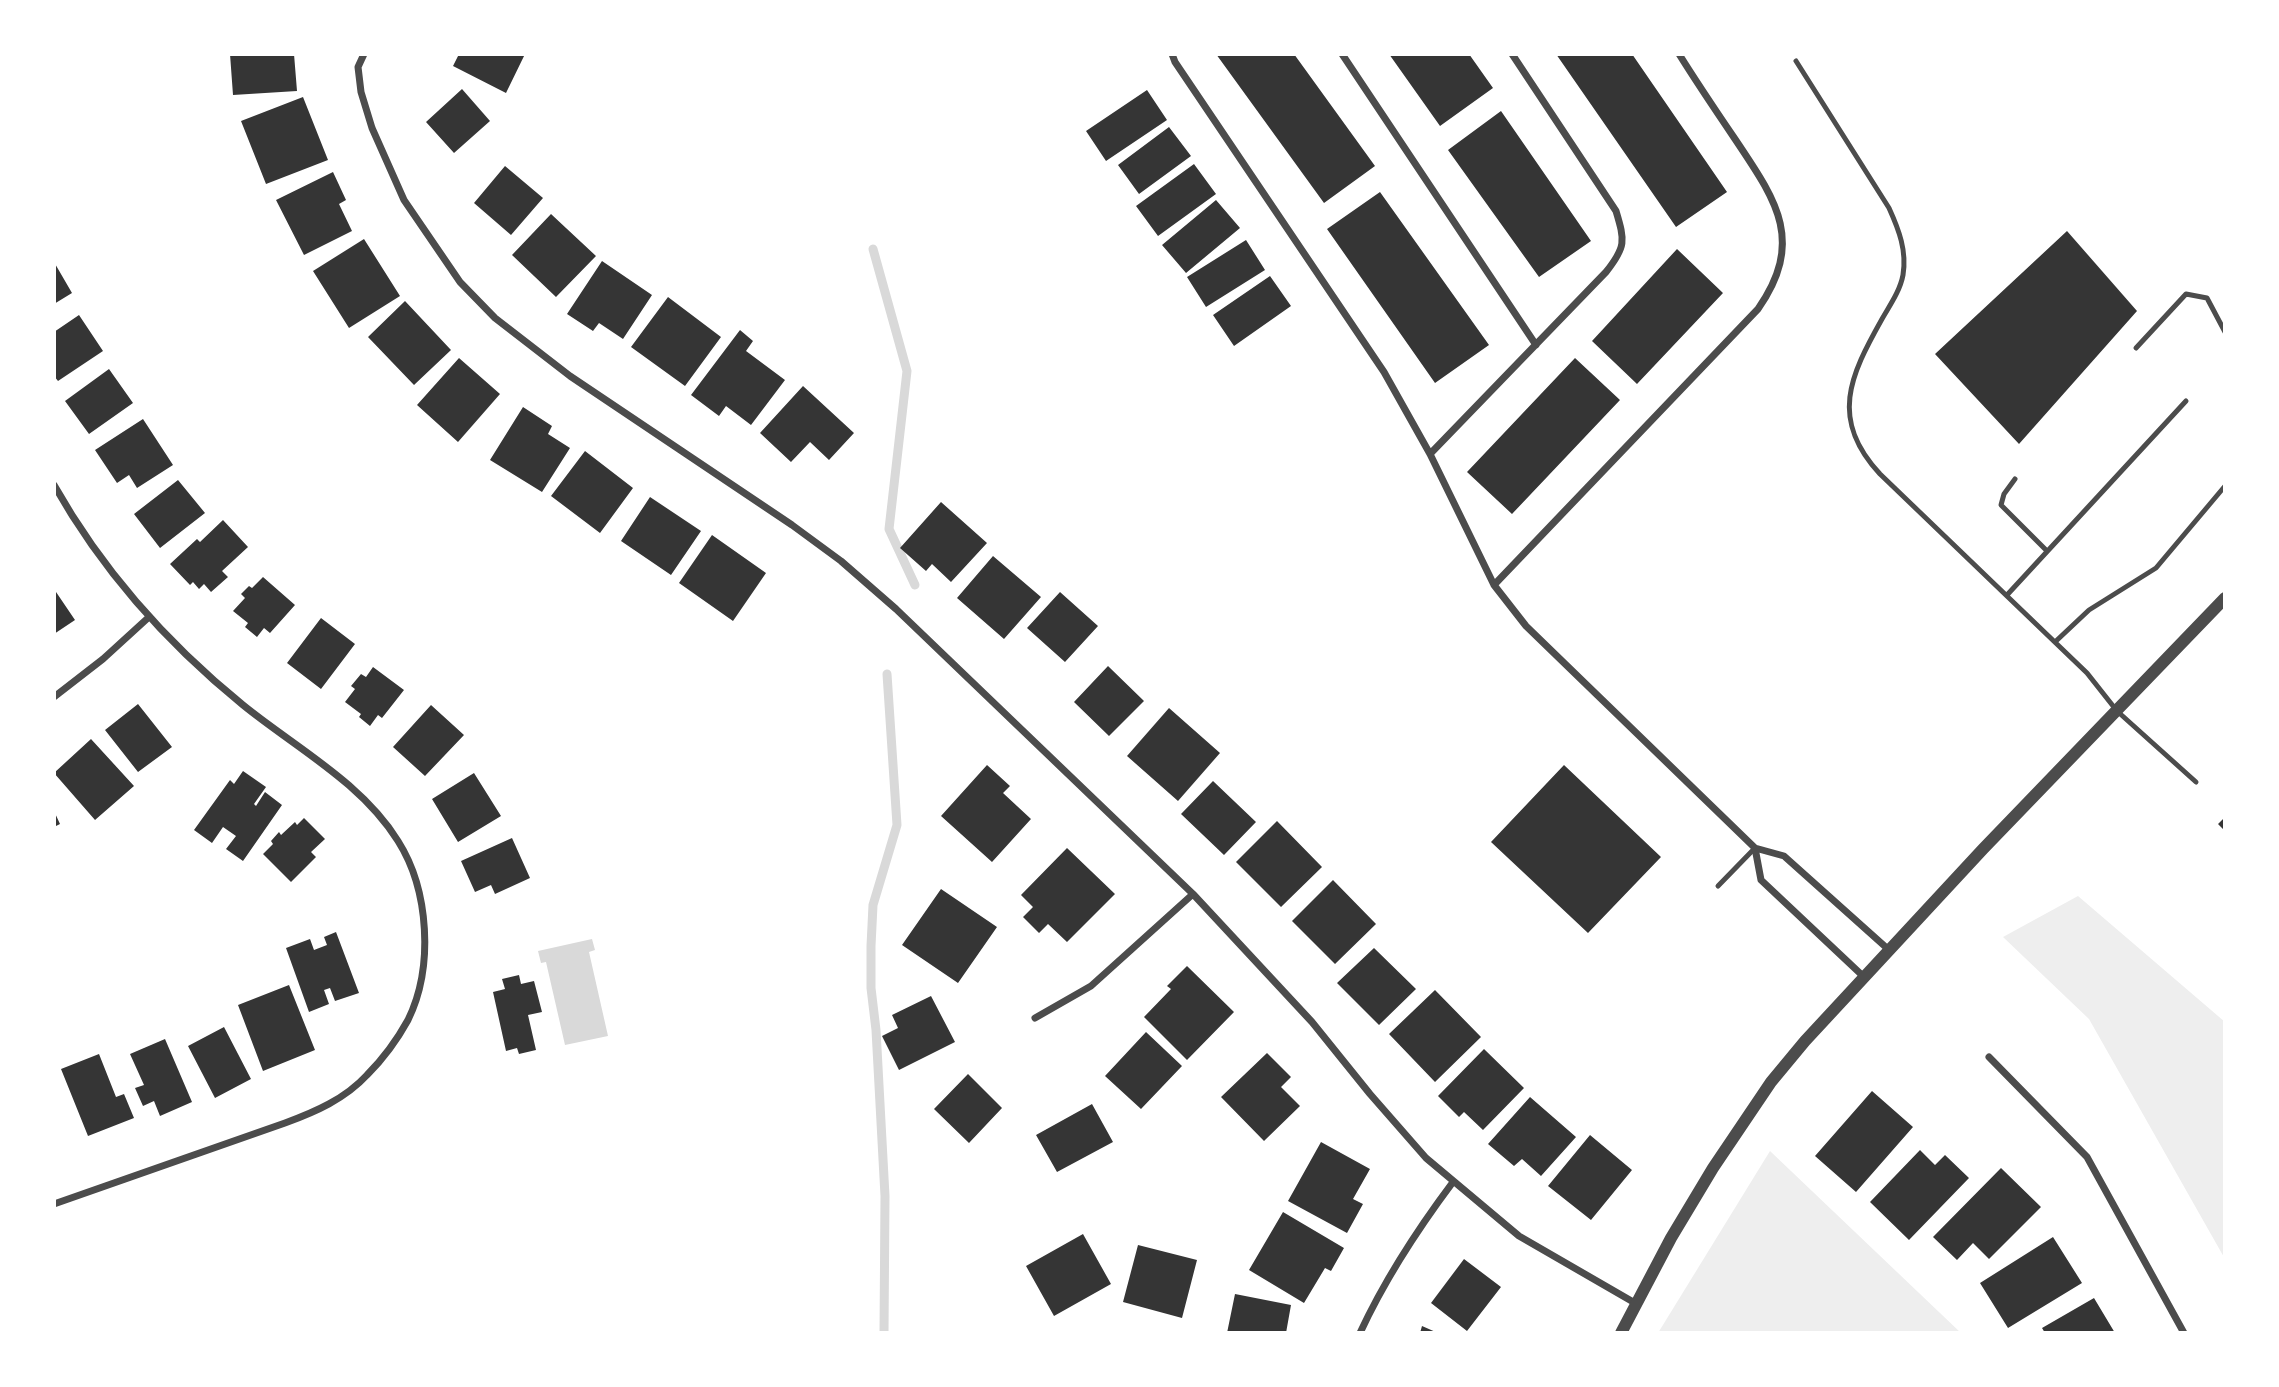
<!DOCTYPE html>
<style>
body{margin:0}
#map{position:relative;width:2279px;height:1387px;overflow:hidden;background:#fff;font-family:"Noto Sans",sans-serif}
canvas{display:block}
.frame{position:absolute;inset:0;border:56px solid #fff;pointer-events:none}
</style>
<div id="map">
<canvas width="2279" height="1387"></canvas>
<div class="frame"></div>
</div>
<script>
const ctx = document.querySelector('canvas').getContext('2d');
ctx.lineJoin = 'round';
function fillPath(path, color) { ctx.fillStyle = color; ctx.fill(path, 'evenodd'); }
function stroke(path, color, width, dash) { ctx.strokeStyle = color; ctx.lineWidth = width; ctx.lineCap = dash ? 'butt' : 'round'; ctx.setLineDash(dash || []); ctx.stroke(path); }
fillPath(new Path2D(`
 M 2078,896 L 2225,1022 L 2225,1259 L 2089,1019 L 2003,937 Z
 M 1770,1151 L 1961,1333 L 1658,1333 Z`), '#eee');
fillPath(new Path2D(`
 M 592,939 L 595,950 L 589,952 L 608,1036 L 565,1045 L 546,962 L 541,963 L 538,951 Z`), '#d9d9d9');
stroke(new Path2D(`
 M 873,249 L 907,371 L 889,529 L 915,585
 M 884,1333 L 885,1196 L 876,1030 L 871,988 L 871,946 L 873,905 L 897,825 L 887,674`), '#d9d9d9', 9);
fillPath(new Path2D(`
 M 230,54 L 294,54 L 297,91 L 233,95 Z
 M 459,54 L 525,54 L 506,93 L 453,66 Z
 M 1216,54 L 1294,54 L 1375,166 L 1324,203 Z
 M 1389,54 L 1469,54 L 1493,88 L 1440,126 Z
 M 1556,54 L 1632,54 L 1727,192 L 1676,227 Z
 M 462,89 L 490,121 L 454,153 L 426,122 Z
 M 1147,90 L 1167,120 L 1106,161 L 1086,131 Z
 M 303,97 L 328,160 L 266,184 L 241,121 Z
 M 1501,111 L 1591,241 L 1539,277 L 1448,150 Z
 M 1169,127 L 1191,156 L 1139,194 L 1118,165 Z
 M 1194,164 L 1216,194 L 1158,236 L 1136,206 Z
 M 505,166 L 543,198 L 511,235 L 474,203 Z
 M 333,172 L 346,200 L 339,204 L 352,231 L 304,255 L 276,200 Z
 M 1380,192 L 1489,345 L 1435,383 L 1327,229 Z
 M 1216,200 L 1240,228 L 1186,273 L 1162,245 Z
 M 551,214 L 596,256 L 556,297 L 512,255 Z
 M 2067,231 L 2137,311 L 2019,444 L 1935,354 Z
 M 364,239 L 400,296 L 349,328 L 313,271 Z
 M 1246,240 L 1265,270 L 1206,307 L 1187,277 Z
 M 1677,249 L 1723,293 L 1637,384 L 1592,341 Z
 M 602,261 L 652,295 L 623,339 L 599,323 L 593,331 L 567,314 Z
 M 54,262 L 72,293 L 54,304 Z
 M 1270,276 L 1291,306 L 1234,346 L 1213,315 Z
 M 668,297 L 721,337 L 685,386 L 631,347 Z
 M 405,301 L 451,350 L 414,385 L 368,337 Z
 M 79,315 L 103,351 L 58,381 L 54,376 L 54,332 Z
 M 740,330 L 753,341 L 746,351 L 785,380 L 751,425 L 726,406 L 719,416 L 691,395 Z
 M 459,358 L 500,394 L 458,442 L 417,405 Z
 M 1575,358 L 1620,400 L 1512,514 L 1467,472 Z
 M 109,369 L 133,403 L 89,434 L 65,401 Z
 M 803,386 L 854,433 L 829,460 L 810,442 L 791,462 L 760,433 Z
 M 523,407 L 552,426 L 548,434 L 570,448 L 542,492 L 490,460 Z
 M 143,419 L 173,465 L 137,488 L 129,475 L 117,483 L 95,450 Z
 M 585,451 L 633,488 L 600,533 L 551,496 Z
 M 178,480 L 205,513 L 160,548 L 134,514 Z
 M 650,497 L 701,531 L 671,575 L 621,541 Z
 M 941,502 L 987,543 L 951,582 L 932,564 L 926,571 L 900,548 Z
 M 223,520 L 248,547 L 222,571 L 228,577 L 211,592 L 204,584 L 199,589 L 193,582 L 190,585 L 170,564 L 197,539 L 200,542 Z
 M 712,535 L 766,573 L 733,621 L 679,583 Z
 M 993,556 L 1041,597 L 1004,639 L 957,598 Z
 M 263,577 L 295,605 L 270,633 L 264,628 L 257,637 L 245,627 L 248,623 L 233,611 L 245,598 L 241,594 L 249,586 L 252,588 Z
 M 54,589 L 75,620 L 54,634 Z
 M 1060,592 L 1098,626 L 1065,662 L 1027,628 Z
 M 321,618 L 355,644 L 321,689 L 287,663 Z
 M 1108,666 L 1144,701 L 1109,736 L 1074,702 Z
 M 373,667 L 404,690 L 382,718 L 378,715 L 370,726 L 359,717 L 361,714 L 345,702 L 355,689 L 351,686 L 361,674 L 366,677 Z
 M 138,704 L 172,747 L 138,772 L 105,730 Z
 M 431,705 L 464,735 L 425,776 L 393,747 Z
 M 1169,708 L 1220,753 L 1178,801 L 1127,756 Z
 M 91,739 L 134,786 L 95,820 L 54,773 Z
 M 987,765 L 1010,786 L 1003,793 L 1031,819 L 992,862 L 941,816 Z
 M 1564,765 L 1661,857 L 1588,933 L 1491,842 Z
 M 243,771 L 266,787 L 254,804 L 256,806 L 265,792 L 282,805 L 243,861 L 226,849 L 236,836 L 223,827 L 212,843 L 194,830 L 230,780 L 234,784 Z
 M 474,773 L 501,816 L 458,842 L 432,799 Z
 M 1213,781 L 1256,822 L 1224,855 L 1181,814 Z
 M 54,811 L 60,824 L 54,827 Z
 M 2225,817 L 2225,831 L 2218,824 Z
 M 304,818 L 325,839 L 311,852 L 316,857 L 291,882 L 263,854 L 273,844 L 271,841 L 279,832 L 281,835 L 295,822 L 297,825 Z
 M 1277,821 L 1322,867 L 1281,907 L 1236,862 Z
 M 512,838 L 530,878 L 495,894 L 491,885 L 475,892 L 461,861 Z
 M 1067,848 L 1115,894 L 1067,942 L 1048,924 L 1039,933 L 1023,917 L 1033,907 L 1021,895 Z
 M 1333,880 L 1376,924 L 1335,964 L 1292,921 Z
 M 941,889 L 997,927 L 958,983 L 902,945 Z
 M 336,932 L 359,993 L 335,1001 L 330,988 L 324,990 L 329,1004 L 309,1012 L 286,948 L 310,939 L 314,950 L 327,945 L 324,937 Z
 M 1374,948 L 1416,989 L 1379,1025 L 1337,983 Z
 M 1187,966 L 1234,1012 L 1187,1060 L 1144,1017 L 1171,989 L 1167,986 Z
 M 519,975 L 521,984 L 534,981 L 542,1012 L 528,1015 L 536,1050 L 519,1054 L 517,1048 L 506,1051 L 493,992 L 505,989 L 502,979 Z
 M 289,985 L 315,1050 L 263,1071 L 238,1005 Z
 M 1435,990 L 1481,1037 L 1435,1082 L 1389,1034 Z
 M 931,996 L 955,1042 L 899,1070 L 882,1036 L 898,1028 L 892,1015 Z
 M 224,1027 L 251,1079 L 215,1098 L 188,1046 Z
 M 1146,1032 L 1182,1066 L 1141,1109 L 1105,1076 Z
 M 165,1039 L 192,1102 L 160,1116 L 154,1101 L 143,1106 L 135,1088 L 144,1085 L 130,1054 Z
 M 1484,1049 L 1524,1088 L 1483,1130 L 1464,1112 L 1459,1117 L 1438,1096 Z
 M 1267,1053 L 1291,1077 L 1281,1087 L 1300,1106 L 1264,1141 L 1221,1097 Z
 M 99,1054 L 116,1097 L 124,1094 L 134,1118 L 88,1136 L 61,1069 Z
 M 968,1074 L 1002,1108 L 969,1143 L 934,1109 Z
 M 1872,1091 L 1913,1127 L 1856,1192 L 1815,1156 Z
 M 1530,1097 L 1576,1137 L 1541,1176 L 1522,1159 L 1514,1166 L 1488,1144 Z
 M 1092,1104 L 1113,1142 L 1057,1172 L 1036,1135 Z
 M 1590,1135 L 1632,1170 L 1591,1220 L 1548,1186 Z
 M 1321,1142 L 1370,1169 L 1353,1199 L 1363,1204 L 1347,1233 L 1288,1201 Z
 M 1920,1150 L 1935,1165 L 1945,1155 L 1969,1178 L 1909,1240 L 1870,1202 Z
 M 2001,1168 L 2041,1207 L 1989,1259 L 1973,1243 L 1957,1260 L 1933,1237 Z
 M 1283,1212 L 1344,1248 L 1331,1271 L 1325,1268 L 1304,1303 L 1249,1270 Z
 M 1083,1234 L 1111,1284 L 1054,1316 L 1026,1266 Z
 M 2053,1237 L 2082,1283 L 2008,1328 L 1980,1283 Z
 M 1138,1245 L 1197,1260 L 1182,1318 L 1123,1302 Z
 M 1464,1259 L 1501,1287 L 1467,1331 L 1431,1303 Z
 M 1235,1294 L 1291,1305 L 1286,1333 L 1227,1333 Z
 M 2094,1298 L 2115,1333 L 2045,1333 L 2042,1328 Z
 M 1422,1326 L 1438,1333 L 1420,1333 Z`), '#353535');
stroke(new Path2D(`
 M 1796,61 L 1889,208 C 1899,230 1907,251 1903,275 C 1900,291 1890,305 1882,319 C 1850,376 1829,419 1880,474 L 2087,673 L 2117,711 L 2196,782
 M 2136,348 L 2186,294 L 2207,298 L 2225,332
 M 2015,479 L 2004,494 L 2001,505 L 2047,551
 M 2007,595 L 2186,401
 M 2055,642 L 2089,610 L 2156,568 L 2225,486
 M 1718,886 L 1755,848`), '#4c4c4c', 5);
stroke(new Path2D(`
 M 364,54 L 358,67 L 361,92 L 372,128 L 404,200 L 460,282 L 495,318 L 570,376 L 792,525 L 841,561 L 896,609 L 1193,894 L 1312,1022 L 1370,1094 L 1426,1158 L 1519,1236 L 1635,1303
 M 1172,54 L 1175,62 L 1384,372 L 1430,454 L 1494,585 L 1526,626 L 1755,848 L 1784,856 L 1889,950
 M 1342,54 L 1536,345
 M 1430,454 L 1606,272 C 1626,247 1625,241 1616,211 L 1512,54
 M 54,485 C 102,570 168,644 243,705 C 296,748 361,782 398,841 C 429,890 434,967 408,1020 C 397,1040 383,1059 367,1075 C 345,1099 315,1112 285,1123 L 54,1204
 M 1494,585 L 1758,309 C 1806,240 1775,199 1735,139 C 1716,111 1697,83 1679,54
 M 54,697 L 103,659 L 149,617
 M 1755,848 L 1761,880 L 1864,977
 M 1035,1018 L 1091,986 L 1193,894
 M 1989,1057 L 2087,1157 L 2184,1333
 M 1360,1333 C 1385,1279 1417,1230 1453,1182`), '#4c4c4c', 7);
stroke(new Path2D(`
 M 1621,1333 L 1671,1238 L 1713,1168 L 1771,1082 L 1805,1041 L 1983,849 L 2225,598`), '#4c4c4c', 12);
</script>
